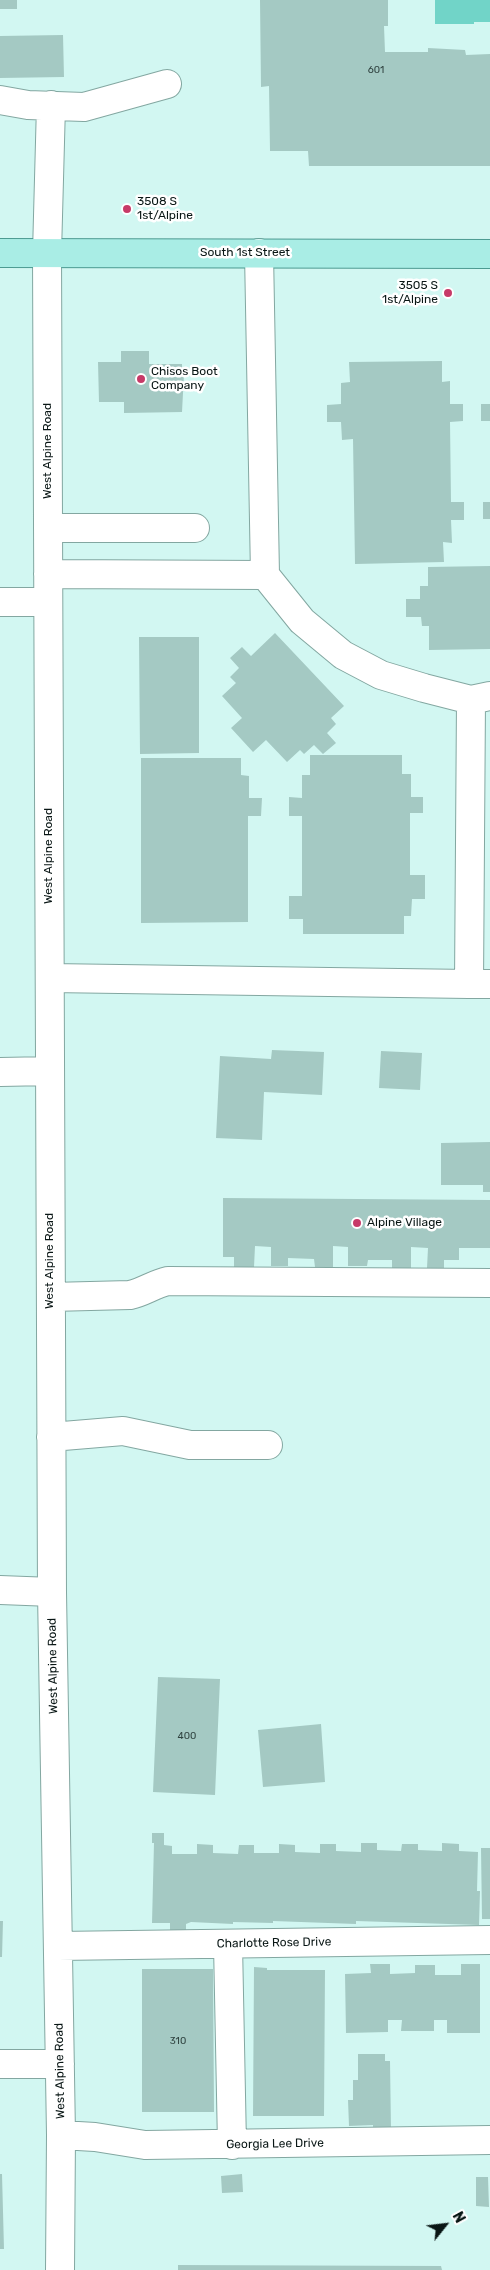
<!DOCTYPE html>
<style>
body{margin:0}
#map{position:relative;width:490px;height:2270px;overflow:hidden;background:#d2f7f2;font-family:Rubik,sans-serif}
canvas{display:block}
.north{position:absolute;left:420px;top:2200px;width:50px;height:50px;-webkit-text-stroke:4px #fff;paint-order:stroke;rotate:61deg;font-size:14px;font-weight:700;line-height:20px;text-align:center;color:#091615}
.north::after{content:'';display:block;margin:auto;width:18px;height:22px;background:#091615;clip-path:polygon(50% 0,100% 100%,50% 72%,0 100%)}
</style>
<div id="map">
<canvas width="490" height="2270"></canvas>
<div class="north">N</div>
</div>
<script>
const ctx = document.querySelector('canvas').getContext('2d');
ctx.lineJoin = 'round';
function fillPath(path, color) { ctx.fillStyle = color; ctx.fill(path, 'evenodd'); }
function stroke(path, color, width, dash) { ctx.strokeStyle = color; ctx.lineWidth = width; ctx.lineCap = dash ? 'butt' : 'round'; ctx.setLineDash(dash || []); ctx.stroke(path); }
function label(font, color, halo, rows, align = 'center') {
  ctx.font = font + ' Rubik,sans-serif'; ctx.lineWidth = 5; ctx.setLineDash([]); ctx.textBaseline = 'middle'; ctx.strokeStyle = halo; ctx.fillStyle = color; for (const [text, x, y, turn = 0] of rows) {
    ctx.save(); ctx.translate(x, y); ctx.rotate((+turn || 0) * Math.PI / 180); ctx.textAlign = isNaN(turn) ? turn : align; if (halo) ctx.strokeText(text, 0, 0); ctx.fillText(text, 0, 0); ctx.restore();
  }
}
fillPath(new Path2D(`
 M 435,0 L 490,0 L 490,22 L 474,22 L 474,24 L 435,24 Z`), '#71d4c8');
fillPath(new Path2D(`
 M 0,0 L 17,0 L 17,9 L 0,9 Z
 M 260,0 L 388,0 L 388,26 L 384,26 L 385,52 L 428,52 L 428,48 L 465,50 L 466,55 L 490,54 L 490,166 L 309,166 L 308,151 L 270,151 L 269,86 L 261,87 Z
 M 63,35 L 64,77 L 0,78 L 0,36 Z
 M 121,351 L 149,351 L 149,364 L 182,364 L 182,374 L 184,374 L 182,412 L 124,413 L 124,402 L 99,402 L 98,362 L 121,362 Z
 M 442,361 L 442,382 L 450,381 L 450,404 L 463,404 L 463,421 L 450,422 L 451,502 L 464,502 L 464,520 L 451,520 L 452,543 L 443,542 L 444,562 L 355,564 L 353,439 L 342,440 L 341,422 L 327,422 L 327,405 L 341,404 L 341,383 L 350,382 L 349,362 Z
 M 481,404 L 490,404 L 490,421 L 481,421 Z
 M 483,502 L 490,502 L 490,519 L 483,519 Z
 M 490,566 L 490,649 L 429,650 L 429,626 L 422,626 L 421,617 L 406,617 L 406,599 L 420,599 L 420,586 L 428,586 L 428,567 Z
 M 275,633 L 344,706 L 331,718 L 336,724 L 327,733 L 336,743 L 323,754 L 314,745 L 304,754 L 300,750 L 287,762 L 266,740 L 253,752 L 231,728 L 242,718 L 222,696 L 236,683 L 230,677 L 239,668 L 230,658 L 242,647 L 251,656 Z
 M 139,637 L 199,637 L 199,753 L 140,754 Z
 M 310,755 L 402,755 L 402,774 L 411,774 L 411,797 L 423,797 L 423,813 L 410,813 L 410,875 L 425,875 L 425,899 L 412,899 L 411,916 L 404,916 L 404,934 L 303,934 L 303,919 L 289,919 L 289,896 L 302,896 L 302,816 L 289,816 L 289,797 L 302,798 L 302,775 L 310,775 Z
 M 141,758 L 241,758 L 241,775 L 249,776 L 249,798 L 262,798 L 261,816 L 248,816 L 248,922 L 141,923 Z
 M 272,1050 L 324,1052 L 322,1095 L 264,1092 L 262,1140 L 216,1138 L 220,1056 L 271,1059 Z
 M 381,1051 L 422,1053 L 420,1090 L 379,1088 Z
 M 490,1142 L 490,1192 L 483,1192 L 483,1185 L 441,1185 L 441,1143 Z
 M 223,1198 L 490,1200 L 490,1248 L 459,1248 L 459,1260 L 444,1260 L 444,1268 L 427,1268 L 428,1248 L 411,1247 L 411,1268 L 392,1268 L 392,1260 L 368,1260 L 367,1266 L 348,1266 L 348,1247 L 333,1246 L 333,1268 L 315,1267 L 314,1259 L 288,1258 L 288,1266 L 271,1266 L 271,1247 L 255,1246 L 254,1267 L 234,1267 L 234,1257 L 223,1257 Z
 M 158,1677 L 220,1679 L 215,1795 L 153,1792 Z
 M 321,1724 L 325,1782 L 263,1787 L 258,1730 Z
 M 152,1833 L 164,1833 L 164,1845 L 172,1846 L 172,1854 L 197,1854 L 197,1844 L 213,1845 L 213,1853 L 238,1854 L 239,1845 L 254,1845 L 254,1853 L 279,1853 L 279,1844 L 295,1845 L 295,1852 L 320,1853 L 320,1844 L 336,1844 L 336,1851 L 361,1852 L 361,1843 L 377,1843 L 377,1850 L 401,1851 L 402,1844 L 418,1844 L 418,1850 L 442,1851 L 442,1843 L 459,1844 L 459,1851 L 478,1852 L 477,1891 L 480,1891 L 479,1925 L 356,1921 L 356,1924 L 273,1921 L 273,1923 L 233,1922 L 233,1924 L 191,1922 L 186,1924 L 186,1931 L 170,1930 L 170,1923 L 152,1923 L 154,1843 L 152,1843 Z
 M 481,1848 L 490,1848 L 490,1919 L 482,1919 Z
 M 0,1921 L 3,1921 L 2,1957 L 0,1957 Z
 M 370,1964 L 390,1964 L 390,1974 L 415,1973 L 415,1965 L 435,1965 L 435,1975 L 461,1975 L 461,1964 L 480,1964 L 480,2033 L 447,2033 L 447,2020 L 434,2020 L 434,2031 L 401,2031 L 402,2020 L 388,2020 L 388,2032 L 346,2033 L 345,1974 L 371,1973 Z
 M 254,1967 L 267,1968 L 267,1970 L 325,1970 L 324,2116 L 253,2116 Z
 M 142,1969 L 213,1969 L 214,2112 L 142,2112 Z
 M 358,2054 L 385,2054 L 385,2061 L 390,2061 L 391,2131 L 373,2131 L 373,2125 L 349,2126 L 348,2100 L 353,2100 L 353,2080 L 358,2080 Z
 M 0,2174 L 2,2174 L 4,2249 L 0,2249 Z
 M 242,2174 L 243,2192 L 222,2193 L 221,2176 Z
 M 476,2177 L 488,2177 L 489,2207 L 476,2206 Z
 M 178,2265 L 441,2266 L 442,2270 L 178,2270 Z`), '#a4c9c3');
const minor = new Path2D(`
 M 0,100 L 28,105 L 84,107 L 167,84
 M 51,105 L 47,253 L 52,1592 L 61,2135 L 60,2270
 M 259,253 L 265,575 L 302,621 L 343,655 L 381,675 L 424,688 L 471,700 L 490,696
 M 48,528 L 195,528
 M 48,574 L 265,575
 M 0,602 L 48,602
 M 471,700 L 469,984 L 490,984
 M 50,978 L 469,984
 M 0,1072 L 50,1071
 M 51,1297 L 130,1295 C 144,1292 154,1284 168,1281 L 490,1283
 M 51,1437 L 123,1431 L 190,1445 L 268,1445
 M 0,1590 L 52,1592
 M 228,1944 L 232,2145
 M 58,1946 L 490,1940
 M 0,2064 L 60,2064
 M 61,2135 L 95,2137 L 145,2145 L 490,2140`);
const major = new Path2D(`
 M 0,253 L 490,254`);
stroke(minor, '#83a7a1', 30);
stroke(major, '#4c9a91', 30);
stroke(minor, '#fff', 28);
stroke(major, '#a9ede5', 28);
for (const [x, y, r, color] of [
 [127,209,5,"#c73a68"],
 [448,293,5,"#c73a68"],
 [141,379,5,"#c73a68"],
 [357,1223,5,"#c73a68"]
]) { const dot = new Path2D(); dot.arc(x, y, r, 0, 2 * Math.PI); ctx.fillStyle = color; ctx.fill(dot); stroke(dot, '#fff', 2); }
label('10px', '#304340', null, [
 ["601",376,70],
 ["400",187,1736],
 ["310",178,2041]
]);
label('12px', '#091615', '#fff', [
 ["3508 S",137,202],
 ["1st/Alpine",137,216],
 ["3505 S",438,286,"right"],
 ["1st/Alpine",438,300,"right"],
 ["Chisos Boot",151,372],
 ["Company",151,386],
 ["Alpine Village",367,1223]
], 'left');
label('12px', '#091615', '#fff', [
 ["South 1st Street",245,253],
 ["West Alpine Road",48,451,-90],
 ["West Alpine Road",49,856,-90],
 ["West Alpine Road",50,1261,-90],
 ["West Alpine Road",53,1666,-91],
 ["Charlotte Rose Drive",274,1943,-1],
 ["West Alpine Road",60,2071,-91],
 ["Georgia Lee Drive",275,2144,-1]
]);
</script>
